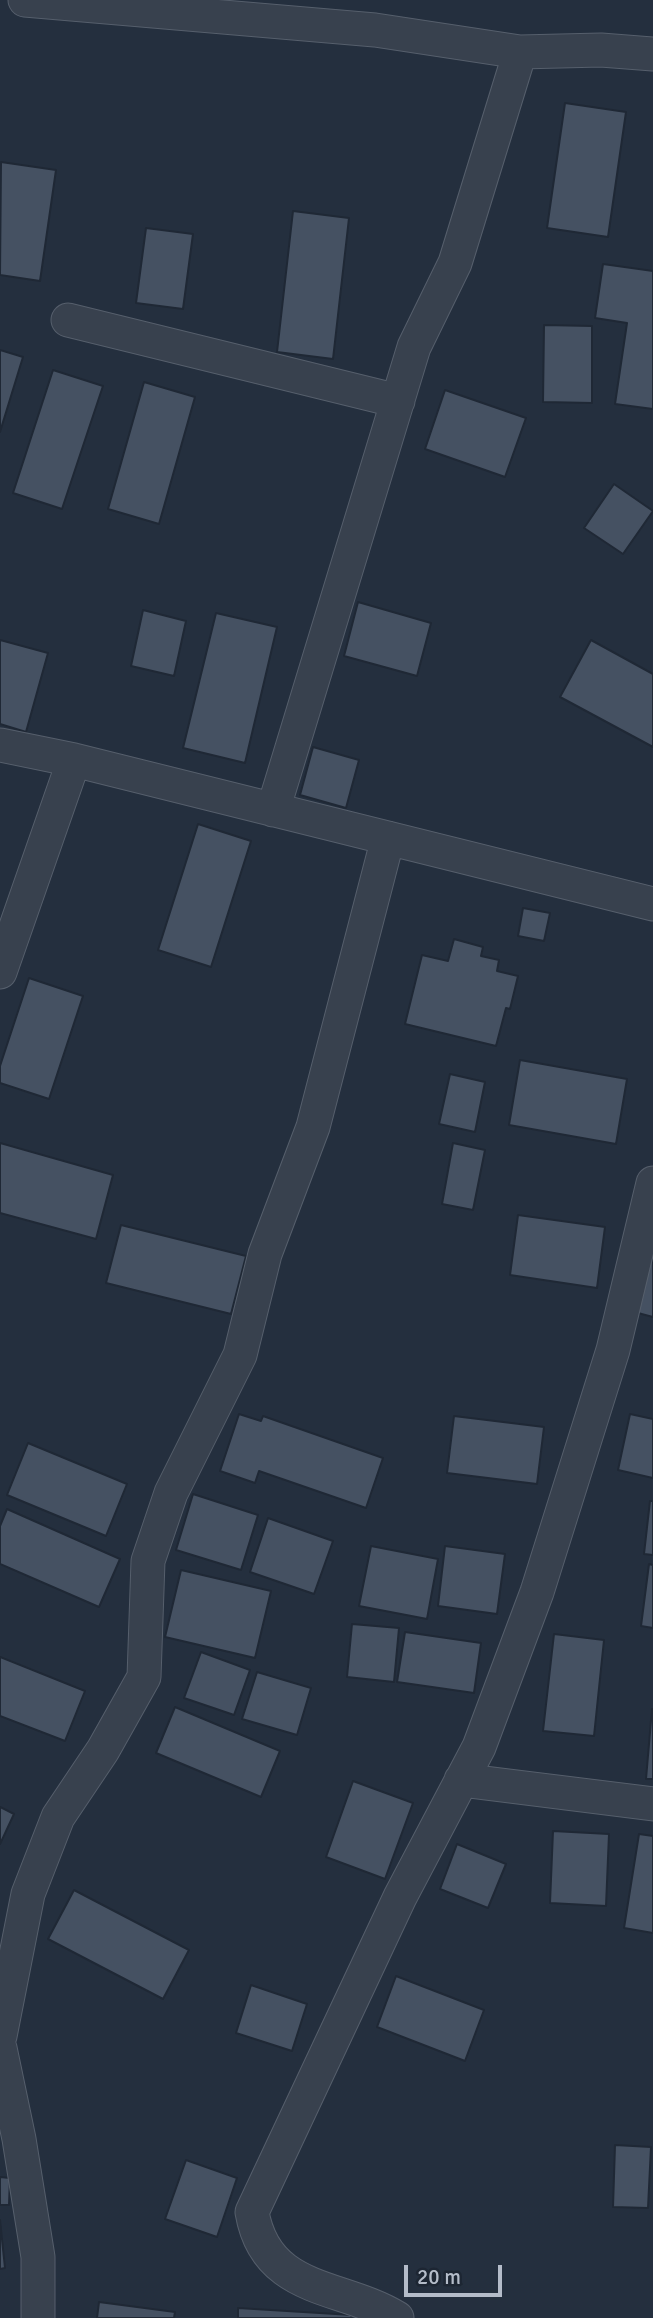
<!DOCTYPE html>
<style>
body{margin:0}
#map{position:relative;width:653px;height:2318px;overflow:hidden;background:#242f3e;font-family:Signika,sans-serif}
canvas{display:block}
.scale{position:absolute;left:404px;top:2265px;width:98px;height:32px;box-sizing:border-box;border:4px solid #b4bcc9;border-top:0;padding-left:9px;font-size:21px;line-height:24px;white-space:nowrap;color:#b4bcc9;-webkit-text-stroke:5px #1d2633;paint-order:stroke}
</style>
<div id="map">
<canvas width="653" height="2318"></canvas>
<div class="scale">20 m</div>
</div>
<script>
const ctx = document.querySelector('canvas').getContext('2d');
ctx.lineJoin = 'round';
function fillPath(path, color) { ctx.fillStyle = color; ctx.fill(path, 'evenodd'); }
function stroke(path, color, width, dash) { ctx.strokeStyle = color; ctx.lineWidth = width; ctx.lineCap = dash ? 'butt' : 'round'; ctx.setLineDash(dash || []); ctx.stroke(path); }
const building = new Path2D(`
 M 565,103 L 626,112 L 608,237 L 547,228 Z
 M 1,162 L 56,170 L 40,281 L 0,275 Z
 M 293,211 L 349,218 L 333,359 L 277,352 Z
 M 146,228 L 193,234 L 183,309 L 136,303 Z
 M 603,264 L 653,271 L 653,409 L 615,404 L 627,323 L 595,318 Z
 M 544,325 L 592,326 L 592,403 L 543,402 Z
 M 0,350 L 23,357 L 0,432 Z
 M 53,370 L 103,386 L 62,509 L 13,493 Z
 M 144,382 L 195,397 L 159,524 L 108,509 Z
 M 445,390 L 526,418 L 505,477 L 425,449 Z
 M 614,484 L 653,511 L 623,554 L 584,528 Z
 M 358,602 L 431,623 L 417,676 L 344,656 Z
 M 143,610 L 186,621 L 174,676 L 131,666 Z
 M 216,613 L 277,627 L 245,763 L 183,748 Z
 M 0,640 L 48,653 L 26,732 L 0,724 Z
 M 591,640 L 653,674 L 653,747 L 560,697 Z
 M 313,747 L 359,760 L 346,808 L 300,795 Z
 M 198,824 L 251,841 L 211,967 L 158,950 Z
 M 523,908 L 550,913 L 544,941 L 518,936 Z
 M 454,939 L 483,947 L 481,956 L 499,960 L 497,971 L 518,976 L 510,1009 L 506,1008 L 496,1046 L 405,1024 L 422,955 L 448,961 Z
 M 29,978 L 83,996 L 49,1099 L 0,1083 L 0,1066 Z
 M 520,1060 L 627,1079 L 616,1144 L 509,1125 Z
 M 450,1074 L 485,1082 L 475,1132 L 439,1124 Z
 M 0,1143 L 113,1175 L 96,1239 L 0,1213 Z
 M 453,1143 L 485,1150 L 473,1210 L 442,1204 Z
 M 518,1215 L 605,1227 L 597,1288 L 510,1275 Z
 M 121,1225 L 246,1256 L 231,1314 L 106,1283 Z
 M 651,1257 L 653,1258 L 653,1317 L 638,1313 Z
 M 239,1414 L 261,1421 L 263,1416 L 383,1458 L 366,1508 L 259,1471 L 255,1483 L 220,1471 Z
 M 630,1414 L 653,1419 L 653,1478 L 618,1470 Z
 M 454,1416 L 544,1427 L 537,1484 L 447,1473 Z
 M 28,1443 L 127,1484 L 106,1536 L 7,1495 Z
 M 193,1494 L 258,1515 L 241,1570 L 176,1550 Z
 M 650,1501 L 653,1501 L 653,1555 L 644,1554 Z
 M 7,1509 L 120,1559 L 99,1607 L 0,1564 L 0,1526 Z
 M 268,1518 L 333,1541 L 314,1594 L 250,1572 Z
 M 371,1546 L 438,1559 L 427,1619 L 359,1606 Z
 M 445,1546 L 505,1554 L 497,1614 L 438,1606 Z
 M 649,1564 L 653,1565 L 653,1628 L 641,1626 Z
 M 181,1570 L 271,1591 L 255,1658 L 165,1637 Z
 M 352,1624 L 399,1628 L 394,1682 L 347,1677 Z
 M 405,1632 L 481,1643 L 474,1693 L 397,1682 Z
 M 554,1634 L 604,1640 L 594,1736 L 543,1731 Z
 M 201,1652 L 250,1670 L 234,1715 L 184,1698 Z
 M 0,1657 L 85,1691 L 65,1741 L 0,1716 Z
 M 257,1672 L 311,1688 L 297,1735 L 242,1719 Z
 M 175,1707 L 280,1751 L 261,1797 L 156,1753 Z
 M 652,1709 L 653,1709 L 653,1779 L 646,1779 Z
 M 353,1781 L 413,1803 L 385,1879 L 326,1857 Z
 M 0,1807 L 14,1814 L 0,1844 Z
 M 553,1831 L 609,1834 L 606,1906 L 550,1903 Z
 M 639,1834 L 653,1836 L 653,1933 L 624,1928 Z
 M 457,1844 L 506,1864 L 488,1908 L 440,1889 Z
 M 74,1890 L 189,1950 L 163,1999 L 48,1939 Z
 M 396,1976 L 484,2010 L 465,2061 L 377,2027 Z
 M 251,1985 L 307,2004 L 292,2051 L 236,2033 Z
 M 615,2145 L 651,2147 L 648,2208 L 613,2207 Z
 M 186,2160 L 237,2178 L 217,2237 L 165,2219 Z
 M 0,2177 L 10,2178 L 9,2205 L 0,2205 Z
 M 0,2220 L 5,2268 L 0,2269 Z
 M 99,2302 L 175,2312 L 174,2318 L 97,2318 Z
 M 238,2308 L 352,2315 L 351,2318 L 238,2318 Z`);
fillPath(building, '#455162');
stroke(building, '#1f2835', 2);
const minor = new Path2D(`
 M 25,0 L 375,30 L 520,52 L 601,50 L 653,54
 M 68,320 L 398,401
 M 0,745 L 74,760 L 653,904
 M 273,810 L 414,347 L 455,263 L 520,52
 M 0,972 L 74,760
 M 461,1780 L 653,1804
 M 0,2036 L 28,1894 L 58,1817 L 103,1750 L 144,1677 L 148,1561 L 171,1493 L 240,1355 L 265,1254 L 313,1127 L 388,838
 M 0,2048 L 19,2139 L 38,2257 L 38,2318
 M 397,2318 C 342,2284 266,2294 252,2212 L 400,1897 L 479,1747 L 537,1592 L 613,1350 L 653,1183`);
stroke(minor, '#565f6c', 35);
stroke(minor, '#38414e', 33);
</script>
